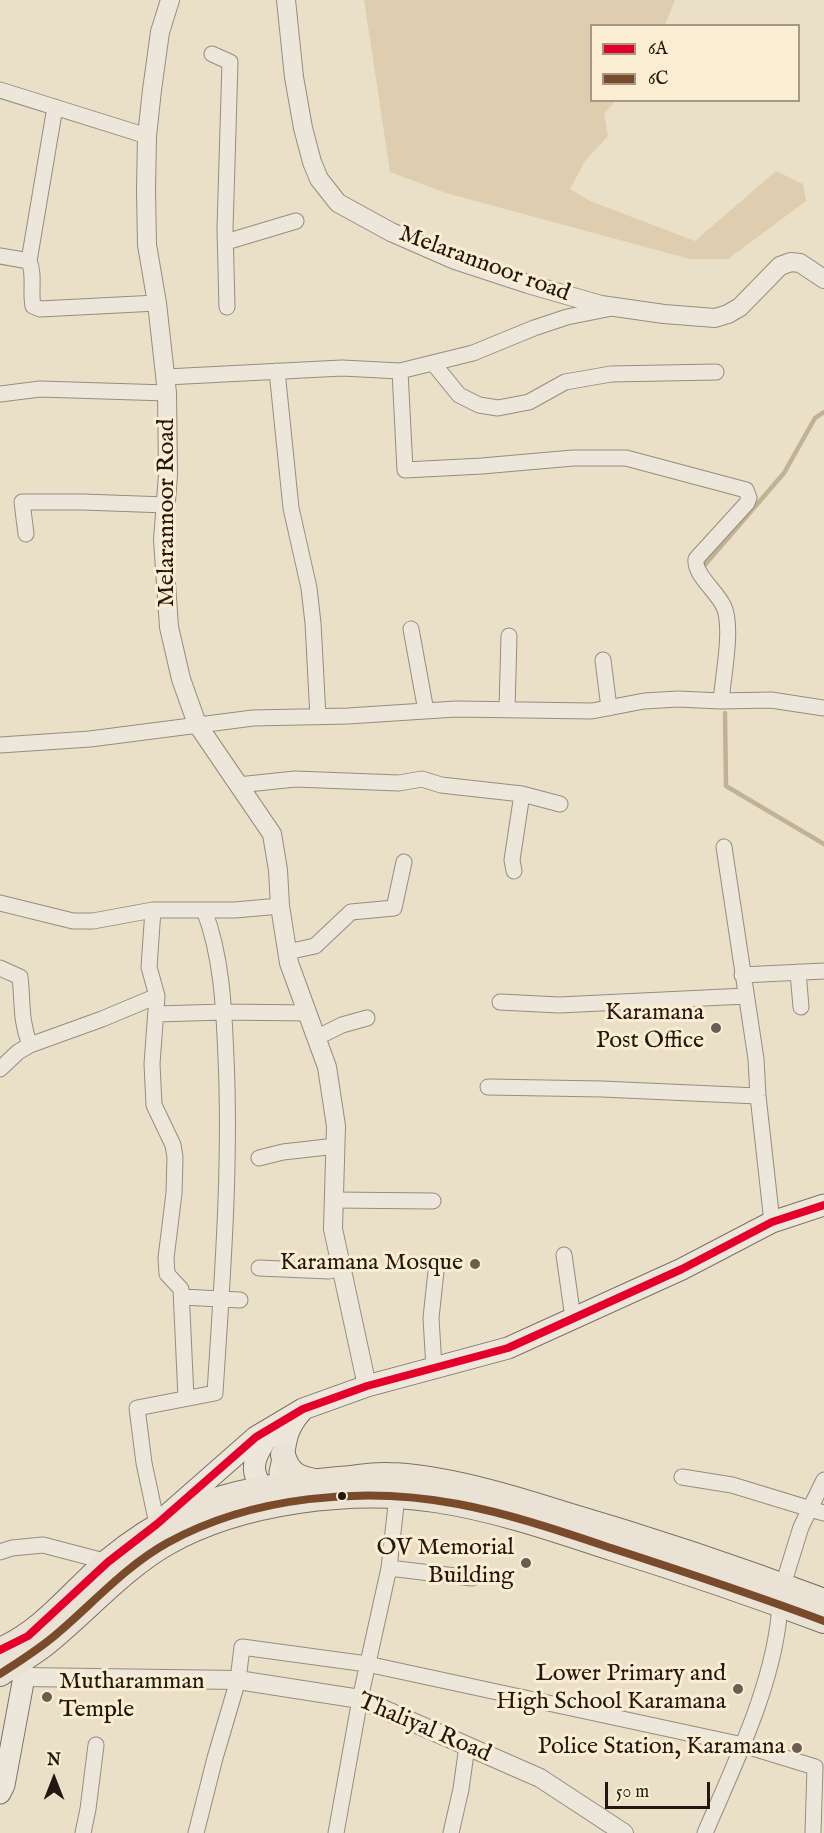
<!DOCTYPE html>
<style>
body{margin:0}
#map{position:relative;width:824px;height:1833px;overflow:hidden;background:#eadfc7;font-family:"IM FELL English",serif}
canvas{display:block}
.legend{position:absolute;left:590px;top:24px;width:210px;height:78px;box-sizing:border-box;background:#fbedd1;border:2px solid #a59884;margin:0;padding:8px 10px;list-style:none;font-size:18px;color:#231811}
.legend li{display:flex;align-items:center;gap:12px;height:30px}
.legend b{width:30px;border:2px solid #a59884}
.north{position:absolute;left:24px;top:1749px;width:60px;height:60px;-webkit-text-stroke:4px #fbedd1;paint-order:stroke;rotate:0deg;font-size:16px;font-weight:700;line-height:24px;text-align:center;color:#231811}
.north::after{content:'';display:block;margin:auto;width:21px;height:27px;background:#231811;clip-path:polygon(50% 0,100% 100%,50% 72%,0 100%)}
.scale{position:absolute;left:605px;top:1782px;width:105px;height:27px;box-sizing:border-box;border:3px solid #231811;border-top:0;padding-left:8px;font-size:18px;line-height:21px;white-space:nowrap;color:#231811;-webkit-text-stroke:4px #fbedd1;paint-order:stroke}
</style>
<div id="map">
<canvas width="824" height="1833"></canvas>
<ul class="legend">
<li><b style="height:8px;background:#e4002b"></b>6A</li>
<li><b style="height:8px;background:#7a4b2a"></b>6C</li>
</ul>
<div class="north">N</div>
<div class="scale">50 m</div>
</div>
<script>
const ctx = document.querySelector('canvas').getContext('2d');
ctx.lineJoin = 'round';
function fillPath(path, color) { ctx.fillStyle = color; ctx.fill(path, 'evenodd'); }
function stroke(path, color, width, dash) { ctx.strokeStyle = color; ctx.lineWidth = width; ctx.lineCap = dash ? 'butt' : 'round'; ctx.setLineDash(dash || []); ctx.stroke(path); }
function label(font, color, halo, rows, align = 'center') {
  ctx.font = font + ' "IM FELL English",serif'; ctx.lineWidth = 6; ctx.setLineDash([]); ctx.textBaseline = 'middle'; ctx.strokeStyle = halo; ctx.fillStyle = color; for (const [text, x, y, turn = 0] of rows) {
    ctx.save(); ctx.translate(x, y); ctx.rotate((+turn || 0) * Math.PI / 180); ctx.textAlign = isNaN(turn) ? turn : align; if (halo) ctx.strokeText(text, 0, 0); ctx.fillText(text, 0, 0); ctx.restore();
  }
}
fillPath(new Path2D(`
 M 364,0 L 675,0 L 665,25 L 592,26 L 592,100 L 615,101 L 604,114 L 608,136 L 585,161 L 570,189 L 590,201 L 695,241 L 776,171 L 803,184 L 806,201 L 728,259 L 690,259 L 446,193 L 390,172 Z`), '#deceaf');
stroke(new Path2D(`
 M 705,570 L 703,567 L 784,473 L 815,418 L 824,412
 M 725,713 L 726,786 L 824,844`), '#c1b295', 4.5);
const minor = new Path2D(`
 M 212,54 L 230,62 L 225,229 L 227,307
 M 0,90 L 147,136
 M 226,242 L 296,221
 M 0,256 L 29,261 C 35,274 30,292 33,306 L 40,309 L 157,303
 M 29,261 L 55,107
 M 433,363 L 459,395 L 479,405 L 498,408 L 529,402 L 565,382 L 611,374 L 716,372
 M 277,371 L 291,508 L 309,588 L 313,623 L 318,717
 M 400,371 L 405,470 L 482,466 L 573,458 L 626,458 L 746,490 L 749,498 L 747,503 L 696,559 C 694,575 717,591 724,607 C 733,628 723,677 721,701
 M 166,377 L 342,368 L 400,371 L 473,353 L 534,328 L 567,317 L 612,308
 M 0,394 L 40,389 L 167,393
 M 26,534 L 22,502 L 83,502 L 166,505
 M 411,629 L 426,711
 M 603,660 L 609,708
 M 507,709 L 509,636
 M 0,745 L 90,739 L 253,718 L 348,716 L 456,709 L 592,711 L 644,701 L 678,699 L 721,701 L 771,700 L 824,708
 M 238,785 L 295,779 L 399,783 L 422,779 L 441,785 L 522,794 L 560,804
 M 724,847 L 756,1059 L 758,1096 L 772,1222
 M 514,871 L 512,860 L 522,794
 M 0,903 L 73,921 L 93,921 L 153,910
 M 287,952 L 315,946 L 351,912 L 394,908 L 404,862
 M 0,968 L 20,977 C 23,1002 20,1020 30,1045
 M 798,972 L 801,1007
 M 742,975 L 824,971
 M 157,996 L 152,1064 L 154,1105 L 173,1145 L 175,1157 L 174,1193 L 166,1258 L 167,1274 L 181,1289 L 186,1398
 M 500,1002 L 559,1005 L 746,996
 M 157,1014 L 224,1012 L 308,1013
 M 318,1037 L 342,1025 L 367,1018
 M 0,1069 L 18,1052 L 30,1045 L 102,1019 L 157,996 L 149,967 L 153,910 L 235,910 L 280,906
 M 488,1087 L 602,1089 L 758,1096
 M 259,1158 L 283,1152 L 336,1146
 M 334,1200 L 433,1201
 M 564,1255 L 573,1318
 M 259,1268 L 329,1271 L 342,1267
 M 182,1297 L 240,1300
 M 434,1368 L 431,1318 L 436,1271
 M 682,1477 L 732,1485 L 824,1513
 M 157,1524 L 144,1463 L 137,1408 L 215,1393 C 222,1281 231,1170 226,1058 C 224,1009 222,956 204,910
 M 0,1552 L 12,1548 L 43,1545 L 108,1562
 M 389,1568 L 472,1578
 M 783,1585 L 801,1527 L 824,1480
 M 83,1833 L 88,1809 L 96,1745
 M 196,1833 L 215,1758 L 238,1680 L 242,1647 L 367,1664 L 743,1745 L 815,1767 L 813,1833
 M 336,1833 L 360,1699 L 389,1568 L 397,1496
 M 451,1833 L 461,1789 L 467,1746
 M 705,1833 C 735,1763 776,1680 780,1604`);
const tertiary = new Path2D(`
 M 170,0 L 160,32 L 152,90 L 147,136 L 146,190 L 147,245 L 157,303 L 167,393 L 168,475 L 163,540 L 169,627 L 181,679 L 197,724 L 272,834 L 278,870 L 280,906 L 289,963 L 327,1067 L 336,1126 L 333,1229 L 367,1386
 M 286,0 L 294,77 L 303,128 L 312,162 L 319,179 L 338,203 L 391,232 L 455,260 L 528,284 L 601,305 L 664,314 L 715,318 L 728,314 L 740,307 L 780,266 L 791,262 L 800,263 L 824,279
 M 24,1677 L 238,1680 L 360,1699 L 540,1778 L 624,1833`);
const secondary = new Path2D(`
 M 280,1472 C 287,1446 282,1434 301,1412
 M 265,1489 C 245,1471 257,1451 271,1433
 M 165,1517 L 256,1437 L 303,1409 L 367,1386 L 508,1348 L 682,1269 L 772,1222 L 824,1205
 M 0,1793 L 4,1785 L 24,1677 L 16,1647`);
const primary = new Path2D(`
 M 283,1455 C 288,1473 297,1478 315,1481
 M 0,1650 C 44,1631 72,1592 108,1561 C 131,1542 157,1525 184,1512 C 232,1490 286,1484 339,1479 C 355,1478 372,1474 388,1475 C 441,1476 511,1497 561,1513 C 650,1539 737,1568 824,1601
 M 0,1674 C 15,1664 31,1655 45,1644 C 85,1612 123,1568 167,1543 C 242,1501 351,1488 435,1500 C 496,1509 556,1530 614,1549 C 685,1571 755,1595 824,1621`);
stroke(minor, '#958d7f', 17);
stroke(tertiary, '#958d7f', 20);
stroke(secondary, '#797266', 23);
stroke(primary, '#797266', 26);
stroke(minor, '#ede7db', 15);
stroke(tertiary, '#ede7db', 18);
stroke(secondary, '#ede7db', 21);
stroke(primary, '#e9e2d5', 24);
stroke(new Path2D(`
 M 0,1650 L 28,1636 L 108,1562 L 157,1524 L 256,1437 L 303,1409 L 367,1386 L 508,1348 L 682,1269 L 772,1222 L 824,1205`), '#e4002b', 8);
stroke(new Path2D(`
 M 0,1674 C 20,1661 41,1648 59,1632 C 94,1602 126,1566 167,1543 C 252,1496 363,1486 458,1504 C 511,1514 563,1532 614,1549 C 685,1572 755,1595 824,1621`), '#7a4b2a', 8);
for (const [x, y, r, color] of [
 [716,1028,6,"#695e51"],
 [475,1264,6,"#695e51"],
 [342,1496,5,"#231811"],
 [526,1563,6,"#695e51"],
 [738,1689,6,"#695e51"],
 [47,1697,6,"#695e51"],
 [797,1748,6,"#695e51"]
]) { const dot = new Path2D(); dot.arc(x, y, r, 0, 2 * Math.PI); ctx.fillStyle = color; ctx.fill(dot); stroke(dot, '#fbedd1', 2); }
label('24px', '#231811', '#fbedd1', [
 ["Melarannoor road",484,265,20],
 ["Melarannoor Road",168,513,-90],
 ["Thaliyal Road",424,1729,23]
]);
label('24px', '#231811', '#fbedd1', [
 ["Karamana",704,1014],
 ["Post Office",704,1042],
 ["Karamana Mosque",463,1264],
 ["OV Memorial",514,1549],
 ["Building",514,1577],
 ["Lower Primary and",726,1675],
 ["High School Karamana",726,1703],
 ["Mutharamman",59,1683,"left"],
 ["Temple",59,1711,"left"],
 ["Police Station, Karamana",785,1748]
], 'right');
</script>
